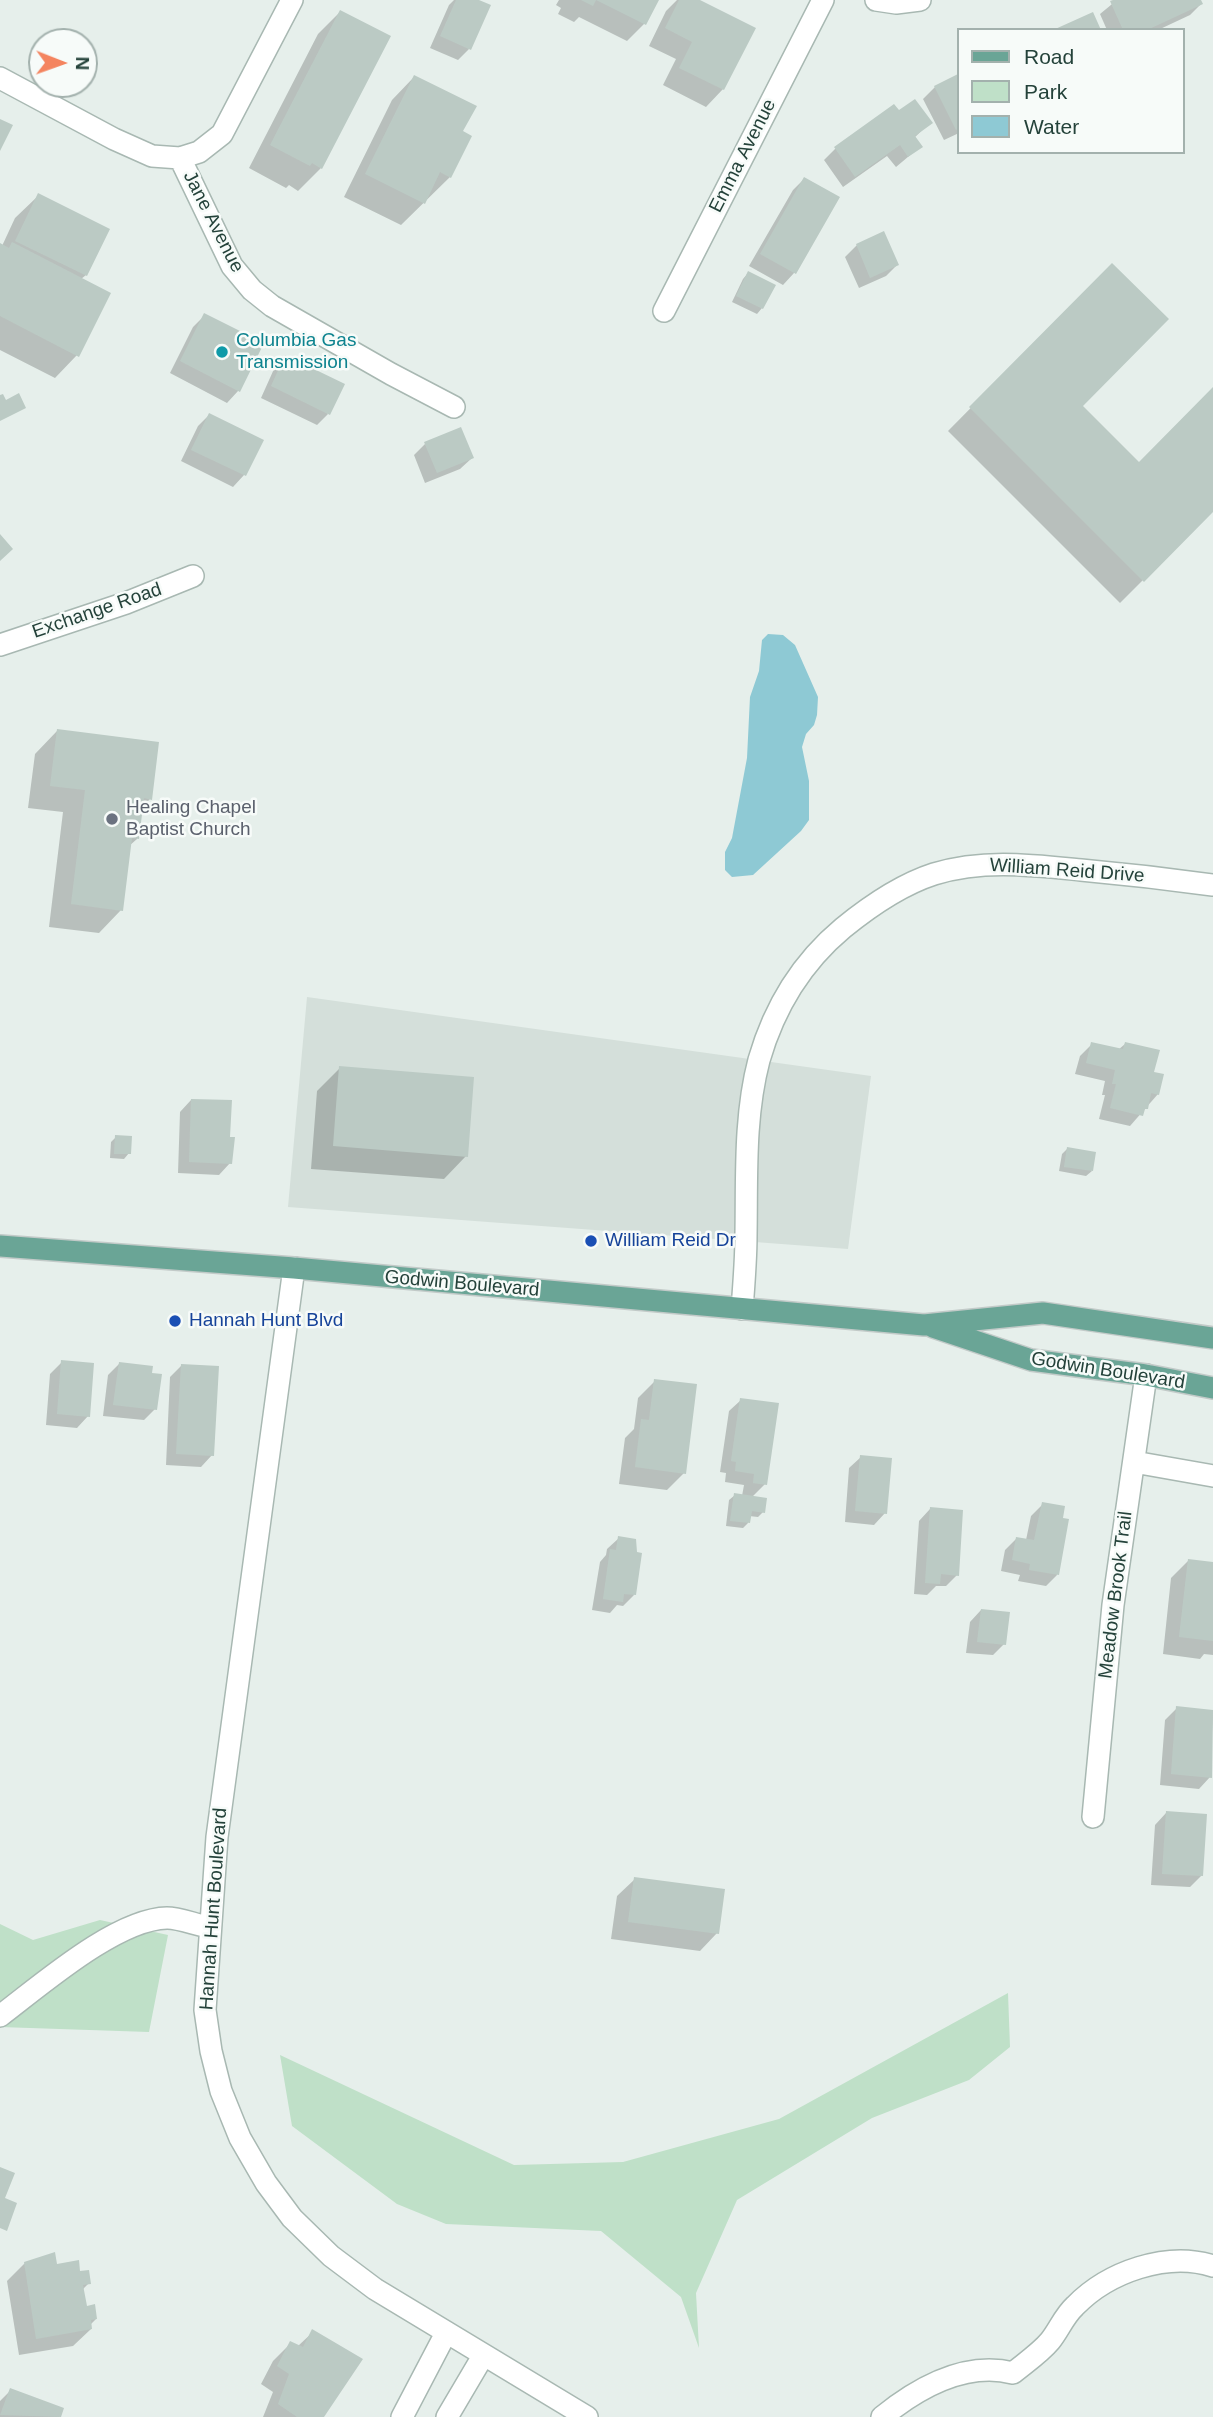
<!DOCTYPE html>
<style>
body{margin:0}
#map{position:relative;width:1213px;height:2417px;overflow:hidden;background:#e6efeb;font-family:Helvetica,sans-serif}
canvas{display:block}
.legend{position:absolute;left:957px;top:28px;width:228px;height:126px;box-sizing:border-box;background:#f7fbf9;border:2px solid #a3b1ad;margin:0;padding:9px 12px;list-style:none;font-size:21px;color:#24423a}
.legend li{display:flex;align-items:center;gap:14px;height:35px}
.legend b{width:35px;border:2px solid #a3b1ad}
.north{position:absolute;left:28px;top:28px;width:70px;height:70px;box-sizing:border-box;background:#f7fbf9;border:2px solid #a3b1ad;border-radius:50%;rotate:91deg;font-size:19px;font-weight:700;line-height:28px;text-align:center;color:#24423a}
.north::after{content:'';display:block;margin:auto;width:24px;height:32px;background:#f4845f;clip-path:polygon(50% 0,100% 100%,50% 72%,0 100%)}
</style>
<div id="map">
<canvas width="1213" height="2417"></canvas>
<ul class="legend">
<li><b style="height:9px;background:#6aa596"></b>Road</li>
<li><b style="height:19px;background:#bfe0c8"></b>Park</li>
<li><b style="height:19px;background:#8ec9d4"></b>Water</li>
</ul>
<div class="north">N</div>
</div>
<script>
const ctx = document.querySelector('canvas').getContext('2d');
ctx.lineJoin = 'round';
function fillPath(path, color) { ctx.fillStyle = color; ctx.fill(path, 'evenodd'); }
function stroke(path, color, width, dash) { ctx.strokeStyle = color; ctx.lineWidth = width; ctx.lineCap = dash ? 'butt' : 'round'; ctx.setLineDash(dash || []); ctx.stroke(path); }
function label(font, color, halo, rows, align = 'center') {
  ctx.font = font + ' Helvetica,sans-serif'; ctx.lineWidth = 5; ctx.setLineDash([]); ctx.textBaseline = 'middle'; ctx.strokeStyle = halo; ctx.fillStyle = color; for (const [text, x, y, turn = 0] of rows) {
    ctx.save(); ctx.translate(x, y); ctx.rotate((+turn || 0) * Math.PI / 180); ctx.textAlign = isNaN(turn) ? turn : align; if (halo) ctx.strokeText(text, 0, 0); ctx.fillText(text, 0, 0); ctx.restore();
  }
}
fillPath(new Path2D(`
 M 307,997 L 871,1076 L 848,1249 L 288,1207 Z`), '#d4dfda');
fillPath(new Path2D(`
 M 100,1920 L 168,1935 L 149,2032 L 0,2027 L 0,1924 L 33,1940 Z
 M 1008,1993 L 1010,2047 L 969,2080 L 872,2118 L 737,2200 L 696,2293 L 699,2348 L 681,2297 L 601,2231 L 446,2224 L 397,2204 L 292,2126 L 280,2055 L 514,2165 L 623,2162 L 779,2119 Z`), '#bfe0c8');
fillPath(new Path2D(`
 M 768,634 L 783,635 L 795,645 L 818,697 L 817,715 L 814,725 L 806,734 L 802,747 L 809,781 L 809,820 L 801,831 L 753,875 L 732,877 L 725,870 L 725,852 L 732,838 L 747,758 L 750,697 L 759,671 L 762,640 Z`), '#8ec9d4');
fillPath(new Path2D(`
 M 454,0 L 475,0 L 469,49 L 458,60 L 430,48 L 449,5 Z
 M 559,0 L 657,0 L 644,24 L 627,41 L 579,17 L 574,22 L 558,14 L 561,8 L 556,5 Z
 M 677,0 L 696,0 L 723,89 L 706,107 L 663,85 L 676,59 L 649,46 L 666,11 Z
 M 1117,0 L 1199,0 L 1201,4 L 1190,15 L 1158,30 L 1107,30 L 1100,14 Z
 M 340,12 L 321,168 L 298,191 L 289,185 L 286,188 L 249,168 L 318,34 Z
 M 957,76 L 959,80 L 959,133 L 944,140 L 923,99 L 935,87 Z
 M 414,77 L 461,132 L 450,177 L 401,225 L 344,197 L 392,100 Z
 M 894,107 L 898,113 L 930,123 L 914,138 L 921,146 L 896,167 L 887,156 L 843,187 L 824,160 L 835,149 Z
 M 804,179 L 837,198 L 794,273 L 783,285 L 749,266 L 793,190 Z
 M 38,196 L 86,275 L 81,279 L 77,355 L 55,378 L 0,350 L 0,245 L 2,246 L 15,218 Z
 M 857,245 L 897,265 L 886,276 L 859,288 L 845,257 Z
 M 1112,265 L 1080,406 L 1139,465 L 1213,390 L 1213,510 L 1120,603 L 948,431 Z
 M 748,273 L 762,308 L 757,314 L 732,302 L 743,279 Z
 M 205,315 L 262,344 L 238,391 L 227,403 L 170,373 L 193,327 Z
 M 286,358 L 328,414 L 317,425 L 261,398 L 274,369 Z
 M 209,415 L 261,440 L 244,475 L 233,487 L 181,461 L 198,426 Z
 M 425,444 L 472,458 L 460,469 L 425,483 L 414,455 Z
 M 57,731 L 150,799 L 141,808 L 137,839 L 129,846 L 121,910 L 99,933 L 49,927 L 63,812 L 28,808 L 35,754 Z
 M 1092,1044 L 1118,1050 L 1125,1044 L 1152,1074 L 1158,1094 L 1130,1126 L 1099,1119 L 1105,1095 L 1102,1095 L 1105,1081 L 1075,1074 L 1080,1056 Z
 M 340,1068 L 466,1156 L 444,1179 L 311,1169 L 317,1091 Z
 M 191,1100 L 230,1163 L 219,1175 L 178,1173 L 180,1112 Z
 M 116,1137 L 129,1153 L 124,1159 L 110,1158 L 111,1142 Z
 M 1067,1149 L 1092,1171 L 1086,1176 L 1059,1171 L 1062,1154 Z
 M 62,1362 L 88,1416 L 77,1428 L 46,1425 L 50,1374 Z
 M 119,1364 L 155,1409 L 144,1420 L 103,1416 L 108,1375 Z
 M 181,1366 L 212,1455 L 201,1467 L 166,1465 L 170,1377 Z
 M 655,1381 L 684,1473 L 667,1490 L 619,1484 L 625,1438 L 634,1429 L 638,1398 Z
 M 741,1400 L 765,1484 L 752,1497 L 763,1512 L 758,1517 L 749,1516 L 748,1523 L 743,1528 L 726,1526 L 729,1500 L 735,1495 L 742,1496 L 744,1485 L 725,1482 L 726,1473 L 720,1472 L 729,1411 Z
 M 861,1457 L 885,1513 L 874,1525 L 845,1522 L 849,1468 Z
 M 1043,1504 L 1057,1575 L 1046,1586 L 1018,1581 L 1020,1575 L 1001,1571 L 1005,1550 L 1016,1539 L 1026,1540 L 1031,1516 Z
 M 930,1509 L 957,1575 L 946,1586 L 936,1586 L 927,1595 L 914,1594 L 919,1521 Z
 M 619,1538 L 634,1595 L 623,1606 L 617,1605 L 610,1613 L 592,1610 L 600,1562 L 606,1555 L 607,1549 Z
 M 1188,1561 L 1213,1564 L 1213,1655 L 1204,1654 L 1200,1659 L 1163,1654 L 1171,1578 Z
 M 981,1610 L 1004,1644 L 993,1655 L 966,1653 L 970,1622 Z
 M 1177,1708 L 1213,1711 L 1210,1777 L 1199,1789 L 1160,1785 L 1165,1720 Z
 M 1166,1813 L 1202,1875 L 1190,1887 L 1151,1885 L 1155,1825 Z
 M 635,1879 L 717,1933 L 700,1951 L 611,1939 L 617,1896 Z
 M 25,2263 L 56,2266 L 79,2273 L 89,2283 L 83,2289 L 86,2308 L 96,2319 L 90,2325 L 91,2329 L 73,2346 L 19,2355 L 7,2281 Z
 M 313,2332 L 322,2417 L 263,2417 L 273,2392 L 261,2384 L 273,2361 L 291,2343 L 298,2346 Z
 M 11,2390 L 62,2409 L 59,2417 L 0,2417 L 0,2401 Z`), '#0003');
fillPath(new Path2D(`
 M 456,0 L 479,0 L 491,5 L 471,50 L 440,36 Z
 M 581,0 L 659,0 L 646,25 L 596,0 L 593,6 Z
 M 679,0 L 700,0 L 756,28 L 724,90 L 679,68 L 692,42 L 665,28 Z
 M 1113,0 L 1201,0 L 1203,4 L 1147,30 L 1123,30 L 1110,1 Z
 M 340,10 L 391,36 L 322,169 L 312,163 L 310,166 L 270,145 Z
 M 1093,12 L 1101,30 L 1053,30 Z
 M 958,74 L 959,128 L 956,130 L 934,86 Z
 M 414,75 L 477,106 L 463,131 L 472,136 L 451,178 L 440,172 L 425,204 L 365,174 Z
 M 915,99 L 933,123 L 915,136 L 923,147 L 908,157 L 900,145 L 855,177 L 834,147 L 894,104 L 899,110 Z
 M 0,119 L 13,125 L 0,151 Z
 M 804,177 L 840,197 L 796,274 L 760,254 Z
 M 38,193 L 110,229 L 87,276 L 15,241 Z
 M 884,231 L 899,265 L 870,278 L 856,244 Z
 M 12,242 L 111,293 L 79,357 L 0,316 L 0,243 L 9,248 Z
 M 1112,263 L 1169,319 L 1083,406 L 1139,462 L 1213,387 L 1213,512 L 1144,582 L 969,407 Z
 M 748,271 L 776,285 L 763,309 L 736,296 Z
 M 204,313 L 264,343 L 240,392 L 180,361 Z
 M 285,355 L 345,384 L 330,415 L 271,386 Z
 M 19,393 L 26,408 L 0,421 L 0,395 L 3,394 L 6,400 Z
 M 209,413 L 264,440 L 246,476 L 191,450 Z
 M 461,427 L 474,458 L 437,473 L 424,442 Z
 M 0,534 L 13,549 L 0,561 Z
 M 57,729 L 159,742 L 152,800 L 144,798 L 139,839 L 132,838 L 123,911 L 71,904 L 85,790 L 50,786 Z
 M 1091,1042 L 1123,1049 L 1125,1042 L 1160,1050 L 1154,1072 L 1164,1074 L 1159,1095 L 1151,1093 L 1148,1109 L 1145,1109 L 1143,1116 L 1110,1108 L 1116,1084 L 1112,1084 L 1115,1070 L 1086,1063 Z
 M 339,1066 L 474,1077 L 468,1157 L 333,1146 Z
 M 191,1099 L 232,1100 L 230,1137 L 235,1137 L 232,1164 L 189,1162 Z
 M 115,1135 L 132,1136 L 131,1154 L 114,1154 Z
 M 1067,1147 L 1096,1152 L 1093,1171 L 1064,1167 Z
 M 61,1360 L 94,1363 L 90,1417 L 57,1414 Z
 M 119,1362 L 153,1366 L 152,1373 L 162,1374 L 157,1410 L 113,1405 Z
 M 181,1364 L 219,1366 L 214,1456 L 176,1454 Z
 M 654,1379 L 697,1384 L 686,1474 L 635,1467 L 641,1419 L 649,1420 Z
 M 740,1398 L 779,1403 L 767,1485 L 753,1483 L 754,1474 L 735,1471 L 736,1462 L 731,1461 Z
 M 860,1455 L 892,1458 L 887,1514 L 855,1511 Z
 M 734,1493 L 767,1498 L 765,1513 L 752,1511 L 750,1523 L 730,1521 Z
 M 1042,1502 L 1065,1506 L 1063,1518 L 1069,1519 L 1059,1575 L 1029,1570 L 1030,1564 L 1012,1560 L 1016,1537 L 1034,1540 Z
 M 930,1507 L 963,1510 L 959,1576 L 941,1574 L 940,1584 L 925,1583 Z
 M 618,1536 L 636,1539 L 637,1552 L 642,1553 L 636,1595 L 624,1594 L 623,1602 L 603,1599 L 610,1549 L 616,1550 Z
 M 1188,1559 L 1213,1562 L 1213,1641 L 1179,1637 Z
 M 981,1609 L 1010,1612 L 1006,1645 L 977,1642 Z
 M 1176,1706 L 1213,1710 L 1212,1778 L 1171,1774 Z
 M 1166,1811 L 1207,1814 L 1203,1876 L 1162,1874 Z
 M 634,1877 L 725,1889 L 719,1934 L 628,1922 Z
 M 0,2167 L 15,2173 L 5,2198 L 17,2203 L 7,2231 L 0,2228 Z
 M 55,2252 L 57,2264 L 79,2260 L 80,2271 L 89,2270 L 91,2284 L 83,2285 L 87,2306 L 95,2304 L 97,2319 L 91,2320 L 92,2329 L 36,2339 L 24,2262 Z
 M 312,2329 L 363,2359 L 324,2417 L 297,2417 L 278,2404 L 289,2374 L 277,2366 L 290,2341 L 303,2347 Z
 M 10,2388 L 64,2408 L 61,2417 L 0,2415 Z`), '#bbcac4');
const minor = new Path2D(`
 M 876,0 L 896,3 L 920,0
 M 0,78 L 114,139 L 152,156 L 180,158 L 199,152 L 222,134 L 292,0
 M 180,158 L 232,266 L 252,290 L 272,306 L 391,374 L 454,407
 M 664,311 L 823,0
 M 0,645 L 126,603 L 193,576
 M 294,1268 L 217,1837 L 205,2010 L 211,2051 L 221,2091 L 240,2138 L 266,2183 L 292,2218 L 331,2256 L 375,2289 L 587,2417
 M 742,1309 C 744,1284 746,1259 746,1235 C 747,1177 744,1117 759,1060 C 774,1008 801,963 843,928 C 870,906 900,885 934,874 C 983,859 1031,865 1081,870 C 1125,874 1169,879 1213,885
 M 1134,1462 L 1213,1476
 M 1093,1817 L 1113,1605 L 1146,1375
 M 0,2016 C 40,1986 116,1919 167,1918 C 180,1918 196,1925 209,1927
 M 402,2417 L 446,2333
 M 447,2417 L 483,2356
 M 882,2417 C 918,2388 965,2361 1013,2373 C 1025,2363 1040,2353 1050,2341 C 1059,2330 1064,2316 1075,2306 C 1108,2272 1167,2251 1213,2266`);
const primary = new Path2D(`
 M 0,1246 L 294,1268 L 924,1325 L 1043,1313 L 1213,1338
 M 933,1327 L 1031,1360 L 1146,1375 L 1213,1388`);
stroke(minor, '#a8b8b2', 24);
stroke(primary, '#c2cac8', 24);
stroke(minor, '#fff', 21);
stroke(primary, '#6aa596', 21);
for (const [x, y, r, color] of [
 [222,352,7,"#0f9aa8"],
 [112,819,7,"#6b7280"],
 [591,1241,7,"#1a4fb4"],
 [175,1321,7,"#1a4fb4"]
]) { const dot = new Path2D(); dot.arc(x, y, r, 0, 2 * Math.PI); ctx.fillStyle = color; ctx.fill(dot); stroke(dot, '#f7fbf9', 2.5); }
label('19px', '#24423a', '#f7fbf9', [
 ["Emma Avenue",743,156,-63],
 ["Jane Avenue",213,222,63],
 ["Exchange Road",97,611,-19],
 ["William Reid Drive",1067,871,4],
 ["Godwin Boulevard",462,1284,5],
 ["Godwin Boulevard",1108,1371,9],
 ["Meadow Brook Trail",1116,1595,-83],
 ["Hannah Hunt Boulevard",214,1909,-86]
]);
label('19px', '#0d838f', '#f7fbf9', [
 ["Columbia Gas",236,341],
 ["Transmission",236,363]
], 'left');
label('19px', '#5b616d', '#f7fbf9', [
 ["Healing Chapel",126,808],
 ["Baptist Church",126,830]
], 'left');
label('19px', '#164399', '#f7fbf9', [
 ["William Reid Dr",605,1241],
 ["Hannah Hunt Blvd",189,1321]
], 'left');
</script>
